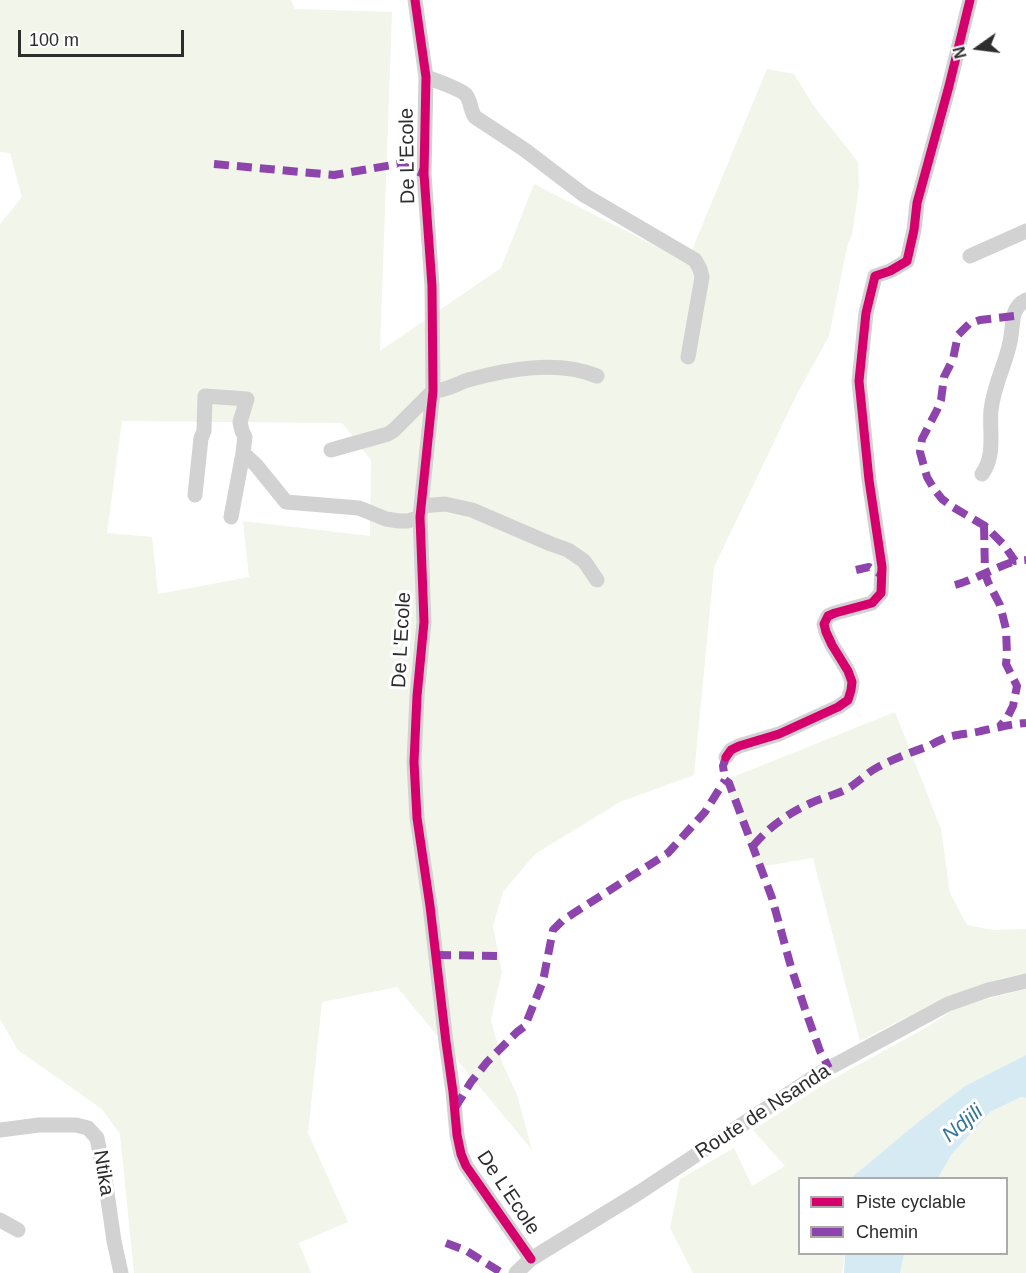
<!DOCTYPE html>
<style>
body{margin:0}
#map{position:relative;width:1026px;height:1273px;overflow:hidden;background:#fff;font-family:Arial,sans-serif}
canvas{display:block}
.legend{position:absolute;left:798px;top:1177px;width:210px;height:78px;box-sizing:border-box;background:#fff;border:2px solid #ababab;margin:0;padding:8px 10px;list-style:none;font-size:18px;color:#2d2d2d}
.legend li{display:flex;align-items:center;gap:12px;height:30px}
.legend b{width:30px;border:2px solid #ababab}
.north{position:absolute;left:948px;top:18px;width:60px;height:60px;-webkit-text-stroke:4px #fff;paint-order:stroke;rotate:256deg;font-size:16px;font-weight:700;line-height:24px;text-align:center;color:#2d2d2d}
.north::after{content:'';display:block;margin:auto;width:21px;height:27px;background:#2d2d2d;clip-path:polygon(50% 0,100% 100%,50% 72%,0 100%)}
.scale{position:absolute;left:18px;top:30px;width:166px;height:27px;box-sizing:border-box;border:3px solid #2d2d2d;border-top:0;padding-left:8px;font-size:18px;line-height:21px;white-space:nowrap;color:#2d2d2d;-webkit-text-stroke:4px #fff;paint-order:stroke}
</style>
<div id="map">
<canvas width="1026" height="1273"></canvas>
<ul class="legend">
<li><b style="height:8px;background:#d6006c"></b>Piste cyclable</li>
<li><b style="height:8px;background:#8e44ad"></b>Chemin</li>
</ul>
<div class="north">N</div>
<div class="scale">100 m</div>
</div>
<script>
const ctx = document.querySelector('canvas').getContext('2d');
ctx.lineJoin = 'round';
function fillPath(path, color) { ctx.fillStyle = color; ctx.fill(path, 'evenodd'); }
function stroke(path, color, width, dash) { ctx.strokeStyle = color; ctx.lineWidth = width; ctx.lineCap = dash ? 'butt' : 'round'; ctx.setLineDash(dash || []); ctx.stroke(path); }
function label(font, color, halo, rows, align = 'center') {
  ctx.font = font + ' Arial,sans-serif'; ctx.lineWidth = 6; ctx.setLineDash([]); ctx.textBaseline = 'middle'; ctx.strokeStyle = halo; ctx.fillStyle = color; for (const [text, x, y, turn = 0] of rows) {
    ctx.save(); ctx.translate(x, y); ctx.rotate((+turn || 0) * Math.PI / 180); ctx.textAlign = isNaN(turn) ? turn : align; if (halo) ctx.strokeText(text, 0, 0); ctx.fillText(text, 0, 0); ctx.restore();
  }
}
fillPath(new Path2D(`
 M 0,0 L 291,0 L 295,9 L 392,12 L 380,351 L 501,268 L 534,184 L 687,262 L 767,69 L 794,74 L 813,105 L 858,162 L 859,187 L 852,235 L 848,244 L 843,267 L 829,336 L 797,394 L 714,567 L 694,775 L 620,802 L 535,854 L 503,892 L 493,926 L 502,973 L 498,988 L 491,1020 L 502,1062 L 517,1095 L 532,1150 L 397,987 L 322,1002 L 308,1133 L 348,1222 L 299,1243 L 311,1273 L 134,1273 L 120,1134 L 102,1109 L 18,1050 L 0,1019 L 0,224 L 22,197 L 10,153 L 0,152 ZM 122,421 L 342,423 L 371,460 L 370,536 L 243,521 L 249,577 L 158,594 L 152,537 L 107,533 Z
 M 895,712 L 941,829 L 950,893 L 967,925 L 993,930 L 1026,929 L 1026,974 C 967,982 913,1015 860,1041 L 813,858 L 758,867 L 723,781 Z
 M 1026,989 L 1026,1055 L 965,1086 L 917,1123 L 851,1178 L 800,1178 L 800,1254 L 845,1254 L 842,1273 L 693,1273 L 670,1228 L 680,1179 L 734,1148 L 752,1186 L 785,1166 L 753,1130 L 831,1080 L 929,1026 L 959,1006 Z
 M 1021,1097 L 1026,1098 L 1026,1273 L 900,1273 L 904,1254 L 1006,1254 L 1006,1178 L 938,1178 L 952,1154 L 990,1112 Z`), '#f1f5ea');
fillPath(new Path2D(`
 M 1026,1055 L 1026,1098 L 1021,1097 L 990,1112 L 952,1154 L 938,1178 L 851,1178 L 917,1123 L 965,1086 Z
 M 845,1254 L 904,1254 L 900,1273 L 844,1273 Z`), '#d6eaf3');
stroke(new Path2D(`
 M 415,0 L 426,77 L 424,174 L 432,286 L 433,391 L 420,517 L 424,622 L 417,696 L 414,762 L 417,818 L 430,906 L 446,1042 L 453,1092 L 457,1135 L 461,1154 L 466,1166 L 531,1259
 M 426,77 C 434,80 461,89 466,95 C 471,101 470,110 475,117 L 525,150 L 584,195 L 695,260 L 700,269 L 702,277 L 688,357
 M 970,256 L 1026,231
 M 331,450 L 388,434 L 394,430 L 433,391 C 446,391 456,384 468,380 C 508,369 557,360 597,376
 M 243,453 L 256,465 L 286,502 L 359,508 L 386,519 L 399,521 L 408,521 L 420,517
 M 982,474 C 996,455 989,432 991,410 C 994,384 1005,366 1010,342 C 1012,333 1012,323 1014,314 C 1016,308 1020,303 1026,300
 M 195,495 L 201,438 L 204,431 L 205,396 L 247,399 L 240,422 L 242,431 L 245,437 L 243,453 L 231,517
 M 421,506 L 445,504 L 472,510 L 551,544 L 568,550 L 584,561 L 597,580
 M 726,757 L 731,750 L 739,746 L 779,734 L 838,707 L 848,700 L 851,690 L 852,682 L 848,671 L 832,645 L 826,632 L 824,624 L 828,616 L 835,613 L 872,603 L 881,593 L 882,567 L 869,480 L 859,381 L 866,313 L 875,276 L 890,271 L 907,261 L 914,230 L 917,203 L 949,86 L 970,0
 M 0,1130 L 39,1125 L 76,1125 L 88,1128 L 97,1138 L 105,1179 L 114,1241 L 121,1273
 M 0,1220 L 18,1230
 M 516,1273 L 531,1259 L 640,1192 L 820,1073 L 948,1004 L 988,990 L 1026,981`), '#d2d2d2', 15);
stroke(new Path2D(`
 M 214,164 L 334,175 L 398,164 L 424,174
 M 1014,316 L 980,320 L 969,324 L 958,335 L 953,359 L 944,377 L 941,400 L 937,410 L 922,439 L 920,452 L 927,477 L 934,489 L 942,499 L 951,506 L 985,526 L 1004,545 L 1015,561 L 1026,560
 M 984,525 L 985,573 L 988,582 L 1000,605 L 1006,629 L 1007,655 L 1006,664 L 1017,686 L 1013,706 L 1007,718 L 1000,726
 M 856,570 L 869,567 L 882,575
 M 955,585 C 976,579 994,568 1015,561
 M 726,757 L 723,766 L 725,780 L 729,783 L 772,898 L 791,967 L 806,1012 L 820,1051 L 829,1068
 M 753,846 C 768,828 788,813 811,803 C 822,798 834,795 845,790 C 857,784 866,773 878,767 C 895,758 912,752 929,746 C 934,743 940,740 945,738 C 957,734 970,734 981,731 C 996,728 1010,724 1026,723
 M 436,955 L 505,956
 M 455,1108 L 471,1082 L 487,1062 L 517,1032 L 525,1026 L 543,981 L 553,930 L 563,920 L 668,853 L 705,812 L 725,780
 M 446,1243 L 467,1251 L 502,1273`), '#8e44ad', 8, [15, 8]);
stroke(new Path2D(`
 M 415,0 L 426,77 L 424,174 L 432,286 L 433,391 L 420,517 L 424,622 L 417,696 L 414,762 L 417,818 L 430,906 L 446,1042 L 453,1092 L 457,1135 L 461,1154 L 466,1166 L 531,1259
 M 726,757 L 731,750 L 739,746 L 779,734 L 838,707 L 848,700 L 851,690 L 852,682 L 848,671 L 832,645 L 826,632 L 824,624 L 828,616 L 835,613 L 872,603 L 881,593 L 882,567 L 869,480 L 859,381 L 866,313 L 875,276 L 890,271 L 907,261 L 914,230 L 917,203 L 949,86 L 970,0`), '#d6006c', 9);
label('20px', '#2d2d2d', '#fff', [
 ["De L'Ecole",408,156,-91],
 ["De L'Ecole",402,640,-87],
 ["Route de Nsanda",763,1112,-33],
 ["Ntika",103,1173,81],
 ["De L'Ecole",508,1193,56]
]);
label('italic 21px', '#357796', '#fff', [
 ["Ndjili",963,1124,-40]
]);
</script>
